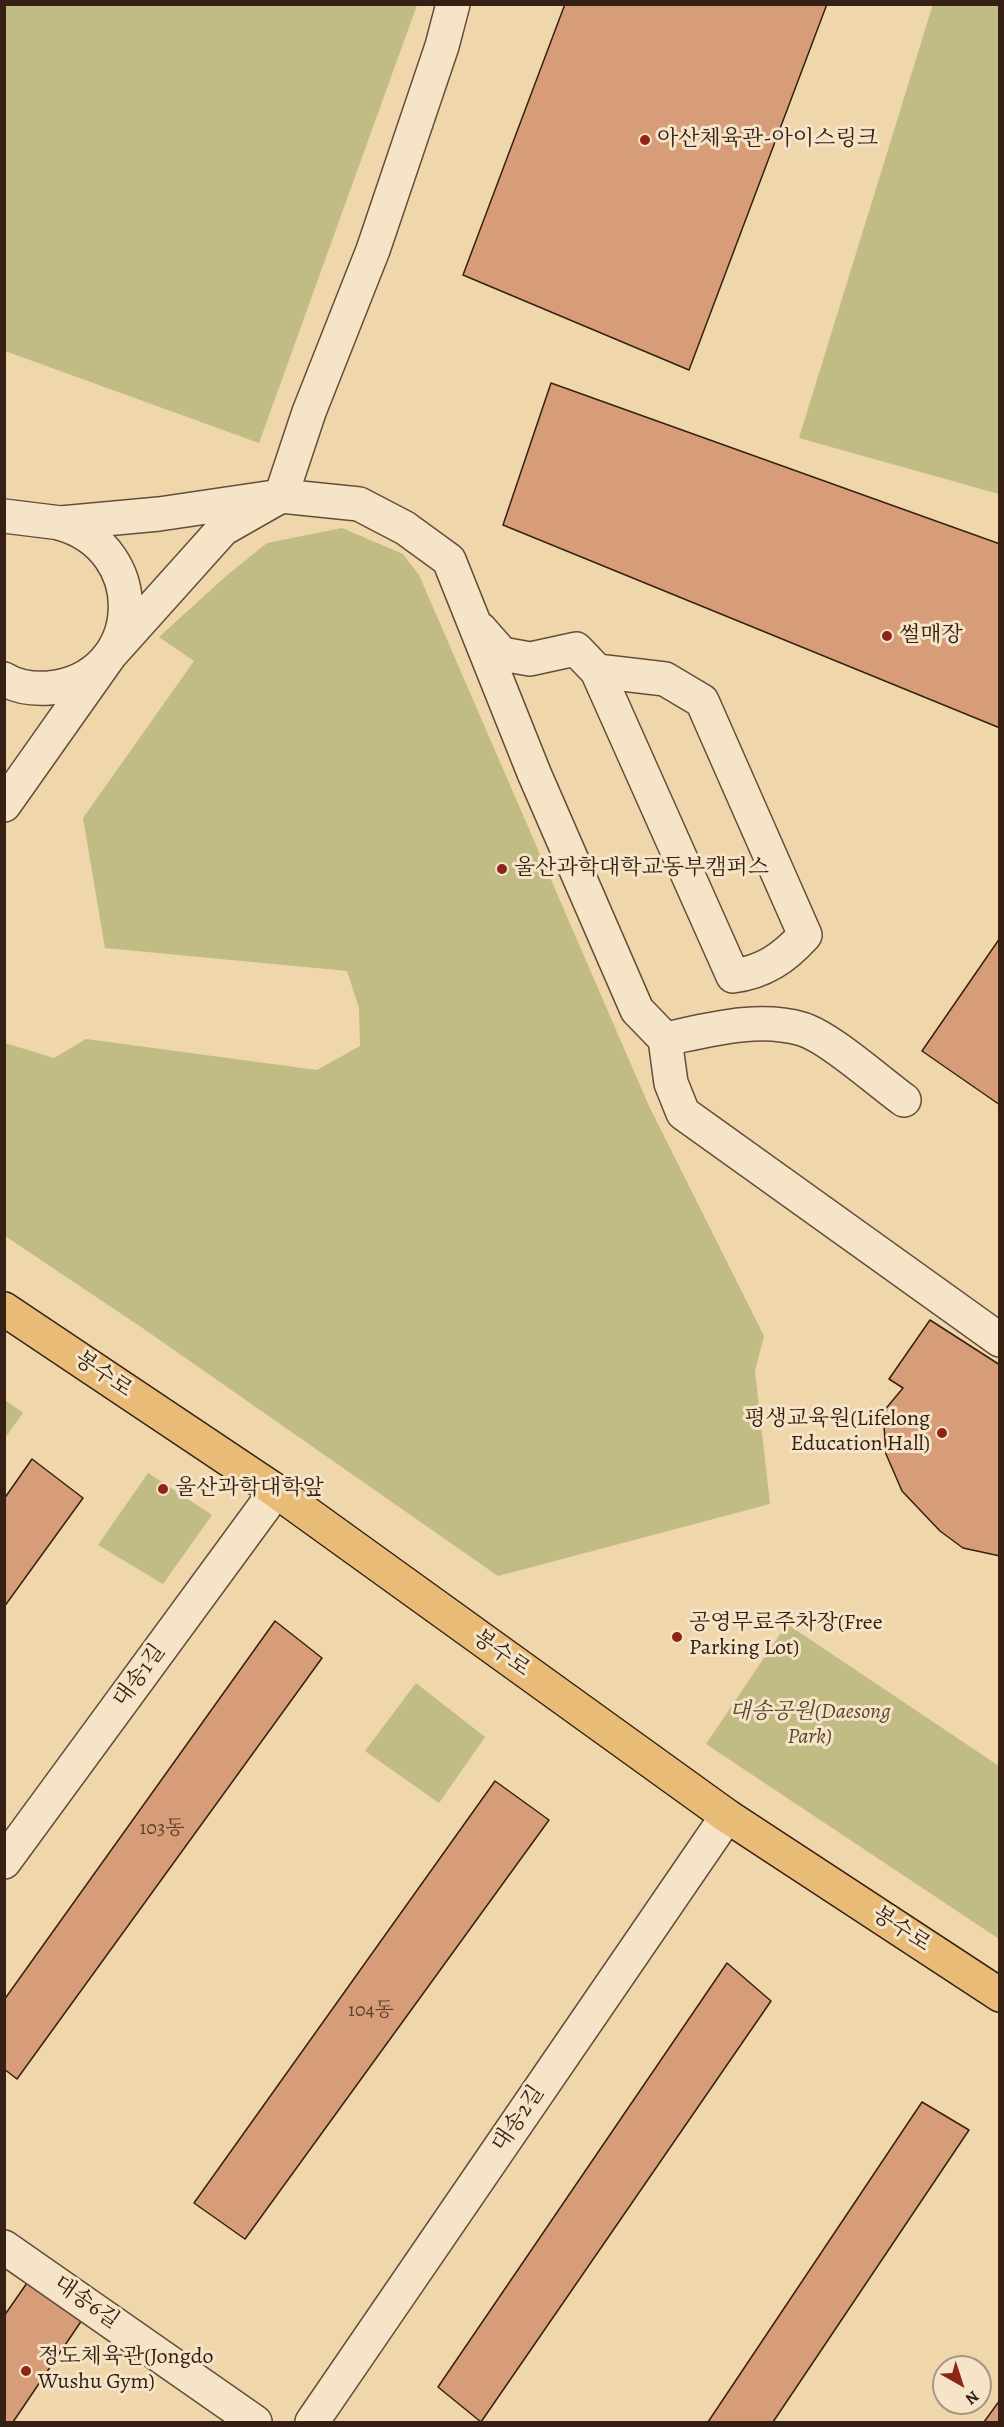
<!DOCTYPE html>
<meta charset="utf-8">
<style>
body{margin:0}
#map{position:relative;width:1004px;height:2427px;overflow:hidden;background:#efd6ab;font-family:Alegreya,serif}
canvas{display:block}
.frame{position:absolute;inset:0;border:6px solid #352013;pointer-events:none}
.north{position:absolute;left:932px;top:2355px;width:60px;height:60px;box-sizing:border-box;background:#f5e4c8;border:2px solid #a89680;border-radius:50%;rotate:141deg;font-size:16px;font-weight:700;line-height:24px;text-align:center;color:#352013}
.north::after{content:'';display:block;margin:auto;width:21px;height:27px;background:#8f2418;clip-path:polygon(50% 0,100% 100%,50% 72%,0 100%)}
</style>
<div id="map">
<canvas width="1004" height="2427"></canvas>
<div class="frame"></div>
<div class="north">N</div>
</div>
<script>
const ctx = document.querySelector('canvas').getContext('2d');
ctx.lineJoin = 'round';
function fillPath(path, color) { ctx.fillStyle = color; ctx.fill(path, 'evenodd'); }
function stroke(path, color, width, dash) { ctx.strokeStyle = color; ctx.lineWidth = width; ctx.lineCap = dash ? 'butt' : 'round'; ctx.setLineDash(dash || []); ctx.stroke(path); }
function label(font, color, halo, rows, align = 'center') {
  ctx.font = font + ' Alegreya,"Noto Serif KR",serif'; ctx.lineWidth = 6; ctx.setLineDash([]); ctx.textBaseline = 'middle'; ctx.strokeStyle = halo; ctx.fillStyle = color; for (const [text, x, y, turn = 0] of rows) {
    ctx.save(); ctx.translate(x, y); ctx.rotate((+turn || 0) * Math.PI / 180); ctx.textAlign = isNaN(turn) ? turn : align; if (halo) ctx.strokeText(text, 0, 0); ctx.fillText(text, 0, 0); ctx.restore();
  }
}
fillPath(new Path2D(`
 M 933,4 L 999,5 L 999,494 L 799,438 Z
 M 4,5 L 417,5 L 259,443 L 5,351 Z
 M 342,528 L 403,554 L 419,575 L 649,1106 L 764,1336 L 755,1371 L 770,1504 L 498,1576 L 141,1327 L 5,1236 L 5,1043 L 54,1058 L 86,1039 L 317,1070 L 360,1046 L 359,1008 L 347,971 L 105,948 L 83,818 L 194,661 L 159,637 L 225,577 L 267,543 Z
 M 5,1400 L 23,1413 L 5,1438 Z
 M 148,1473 L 212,1515 L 163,1584 L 98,1545 Z
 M 787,1624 L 999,1766 L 999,1939 L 706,1744 Z
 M 416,1683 L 485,1737 L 439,1803 L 365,1751 Z`), '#c0bc84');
const building = new Path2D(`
 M 565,4 L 827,4 L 689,370 L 463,275 Z
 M 551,383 L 1000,544 L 1000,728 L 503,525 Z
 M 1000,938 L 1000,1105 L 922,1051 Z
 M 930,1320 L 1000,1365 L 1000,1556 L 963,1548 L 940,1531 L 902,1491 L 886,1454 L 883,1412 L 903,1388 L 889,1379 Z
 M 32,1459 L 83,1498 L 4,1607 L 4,1499 Z
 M 275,1621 L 322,1658 L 17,2079 L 4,2069 L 4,2000 Z
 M 495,1781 L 549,1820 L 245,2239 L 194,2203 Z
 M 727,1963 L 771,2001 L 481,2422 L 438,2387 Z
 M 922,2102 L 969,2130 L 773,2422 L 708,2422 Z
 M 27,2283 L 82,2320 L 13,2422 L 4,2422 L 4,2316 Z
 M 1000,2400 L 1000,2422 L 984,2422 Z`);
fillPath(building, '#d79d79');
stroke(building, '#352013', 1.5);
const minor = new Path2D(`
 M 4,516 L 61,523 L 159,514 L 281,496 L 309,412 L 373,250 L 442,46 L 453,4
 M 480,629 L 502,654 L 530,659 L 576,649 L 597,671 L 733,976 C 764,972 784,958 805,935 L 702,701 L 665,679 L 597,671
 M 4,679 C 17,687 35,689 49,688 C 146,678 152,548 59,523
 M 4,805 L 110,655 L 223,529 L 281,496 L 359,504 L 405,528 L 449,560 L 534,773 L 637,1010 L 665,1039 L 671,1083 L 683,1113 L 1000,1340
 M 665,1039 C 709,1030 758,1016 802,1029 C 829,1037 879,1082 904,1100
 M 4,1862 L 276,1491
 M 4,2247 L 255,2422
 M 312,2422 L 727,1816`);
const major = new Path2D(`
 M 4,1309 L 276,1491 L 727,1816 L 1000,1995`);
stroke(minor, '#644e39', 36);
stroke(major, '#352013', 36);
stroke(minor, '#f5e4c8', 33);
stroke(major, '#e8bb76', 33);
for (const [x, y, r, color] of [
 [645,140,6,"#8f2418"],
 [887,636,6,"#8f2418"],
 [502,869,6,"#8f2418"],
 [942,1433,6,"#8f2418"],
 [163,1489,6,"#8f2418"],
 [677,1637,6,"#8f2418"],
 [26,2371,6,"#8f2418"]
]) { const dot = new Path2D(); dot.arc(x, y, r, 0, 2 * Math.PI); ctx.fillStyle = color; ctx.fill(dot); stroke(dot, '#f5e4c8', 2); }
label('20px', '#5e3f2c', null, [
 ["103동",162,1829],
 ["104동",371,2011]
]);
label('22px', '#352013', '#f5e4c8', [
 ["아산체육관-아이스링크",657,140],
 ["썰매장",899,636],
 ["울산과학대학교동부캠퍼스",514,869],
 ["평생교육원(Lifelong",930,1420,"right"],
 ["Education Hall)",930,1445,"right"],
 ["울산과학대학앞",175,1489],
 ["공영무료주차장(Free",689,1624],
 ["Parking Lot)",689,1649],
 ["정도체육관(Jongdo",38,2358],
 ["Wushu Gym)",38,2383]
], 'left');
label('22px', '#352013', '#f5e4c8', [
 ["봉수로",103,1375,34],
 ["봉수로",501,1654,35],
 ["대송1길",140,1676,-54],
 ["봉수로",901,1930,33],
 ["대송2길",519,2119,-56],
 ["대송6길",86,2303,35]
]);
label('italic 22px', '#58472f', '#f5e4c8', [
 ["대송공원(Daesong",810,1713],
 ["Park)",810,1738]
]);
</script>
